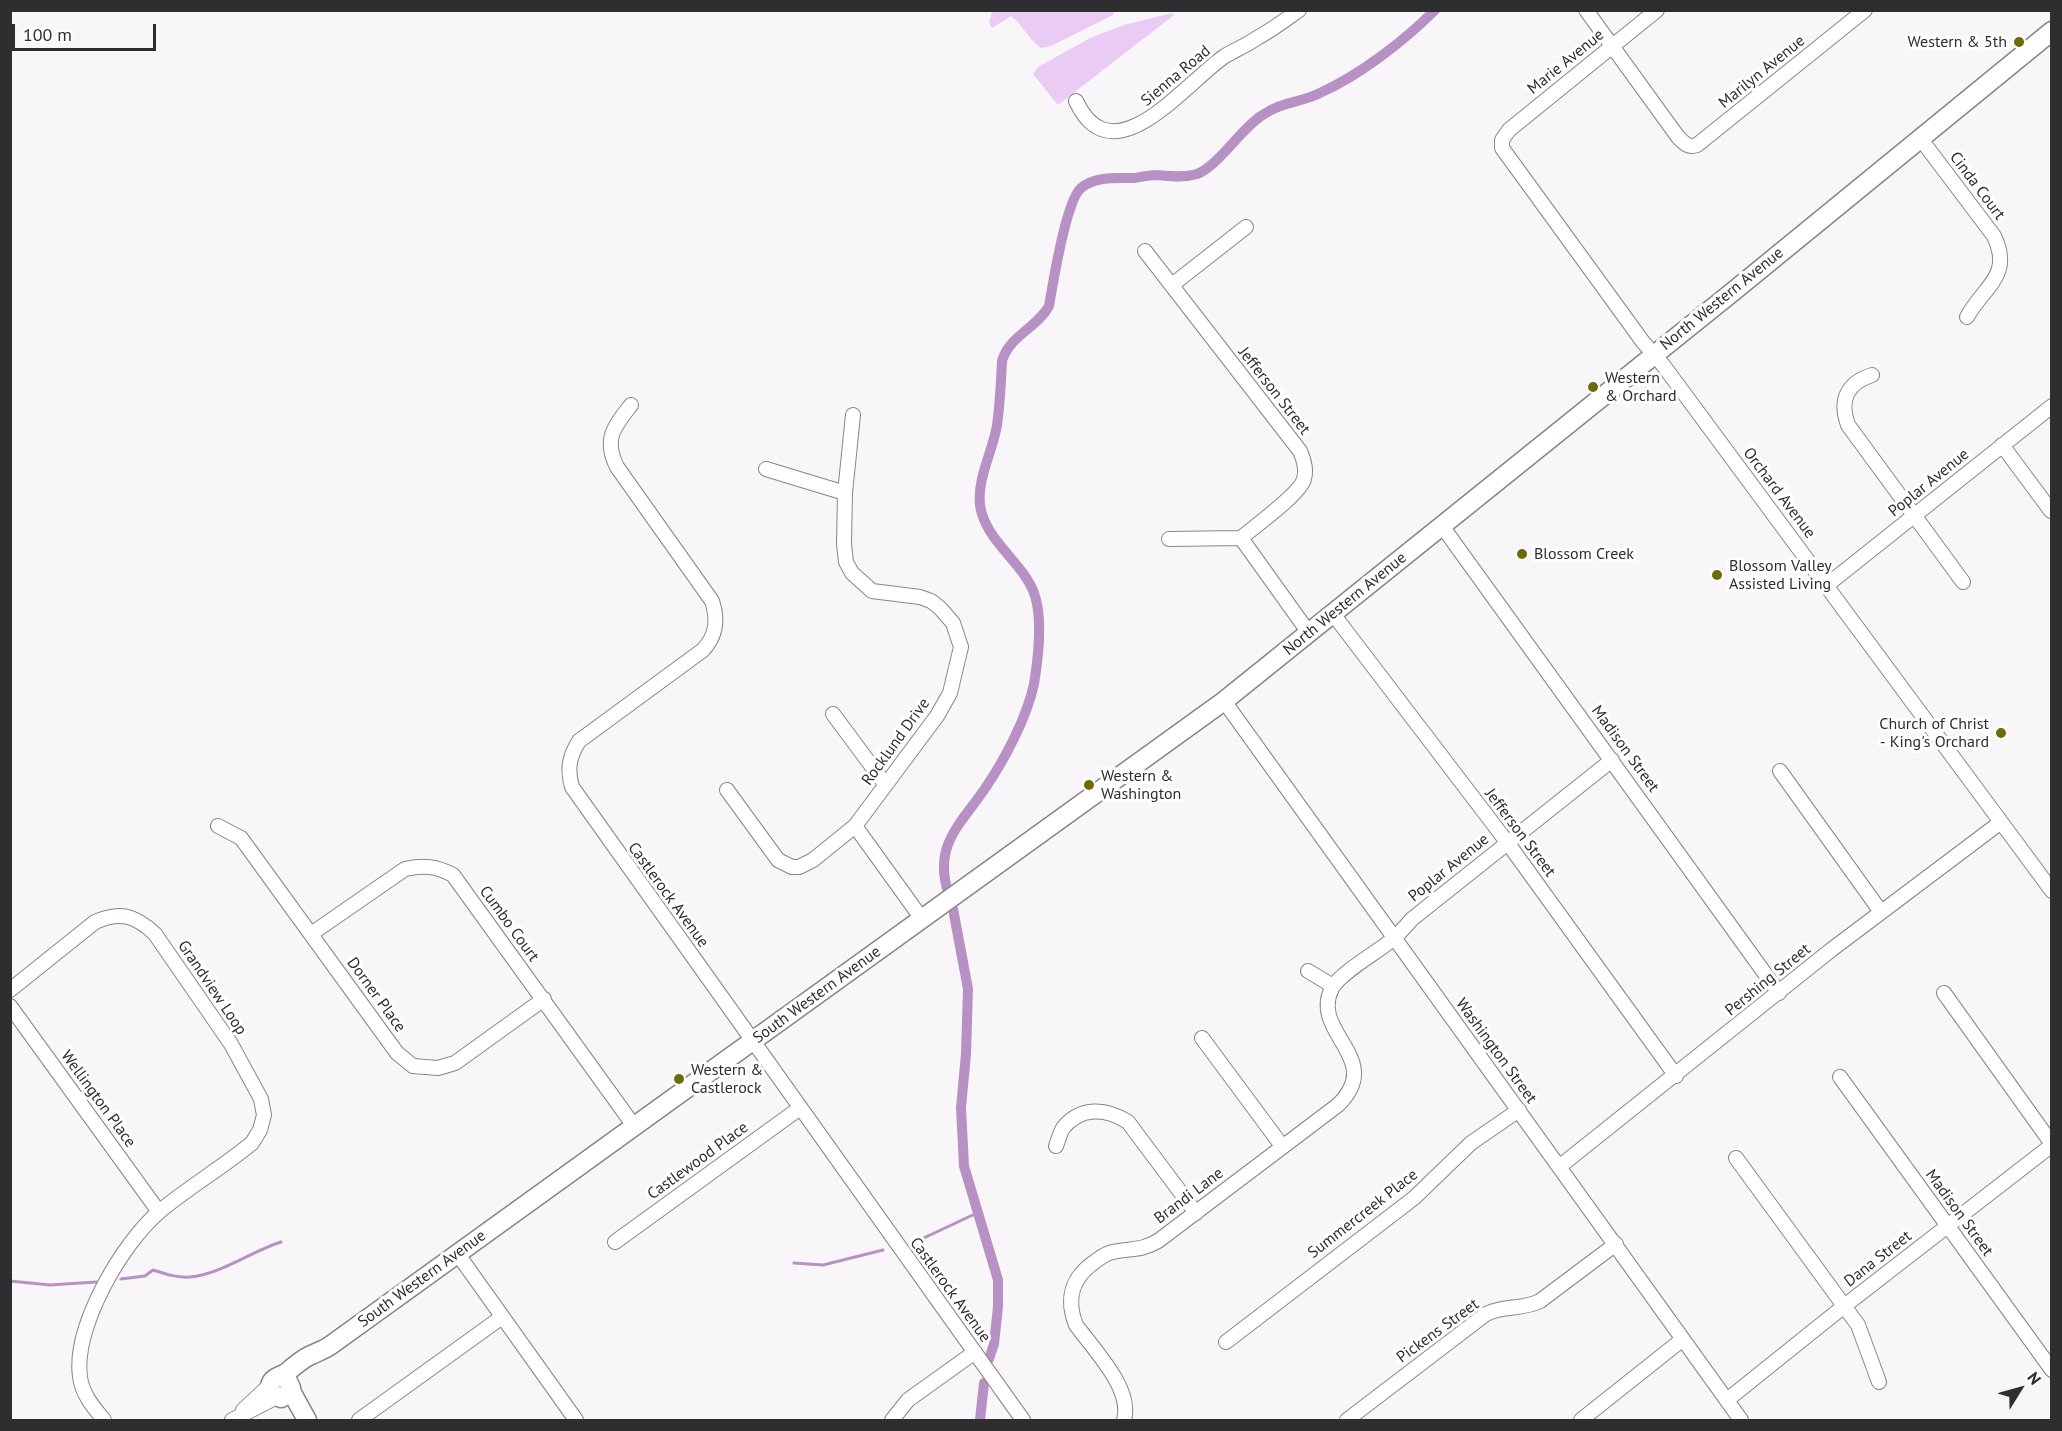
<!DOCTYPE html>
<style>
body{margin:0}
#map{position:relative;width:2062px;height:1431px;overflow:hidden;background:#f9f6fa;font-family:"PT Sans",sans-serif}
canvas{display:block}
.frame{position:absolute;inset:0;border:12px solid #2e2d2f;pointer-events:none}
.north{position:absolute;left:1990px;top:1359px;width:60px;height:60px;-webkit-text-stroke:4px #fff;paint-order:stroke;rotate:53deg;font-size:16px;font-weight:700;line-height:24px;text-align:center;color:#2e2d2f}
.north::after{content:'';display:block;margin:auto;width:21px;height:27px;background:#2e2d2f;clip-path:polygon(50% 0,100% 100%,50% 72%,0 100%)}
.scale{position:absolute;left:12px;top:24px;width:144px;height:27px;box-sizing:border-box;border:3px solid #2e2d2f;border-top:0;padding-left:8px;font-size:18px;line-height:21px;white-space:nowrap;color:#2e2d2f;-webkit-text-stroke:4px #fff;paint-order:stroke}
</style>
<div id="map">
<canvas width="2062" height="1431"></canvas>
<div class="frame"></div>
<div class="north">N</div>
<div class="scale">100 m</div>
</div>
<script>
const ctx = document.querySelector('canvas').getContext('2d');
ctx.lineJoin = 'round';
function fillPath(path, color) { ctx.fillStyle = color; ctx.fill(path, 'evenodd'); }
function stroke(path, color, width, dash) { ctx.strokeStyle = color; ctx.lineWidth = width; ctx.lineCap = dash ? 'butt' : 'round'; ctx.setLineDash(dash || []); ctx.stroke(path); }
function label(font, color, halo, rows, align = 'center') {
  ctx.font = font + ' "PT Sans",sans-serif'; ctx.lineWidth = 6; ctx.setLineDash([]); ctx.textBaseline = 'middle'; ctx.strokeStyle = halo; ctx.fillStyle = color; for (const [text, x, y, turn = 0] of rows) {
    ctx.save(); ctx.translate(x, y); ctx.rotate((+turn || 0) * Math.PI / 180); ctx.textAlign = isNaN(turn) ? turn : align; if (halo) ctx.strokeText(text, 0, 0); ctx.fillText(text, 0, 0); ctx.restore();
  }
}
fillPath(new Path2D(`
 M 992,11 L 992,10 L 1114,11 L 1113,15 L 1051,46 L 1041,48 C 1028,39 1023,25 1011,16 L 992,28 L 989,22 Z
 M 1172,13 L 1174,15 L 1058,105 L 1033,74 L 1038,67 L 1090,38 L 1124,25 Z`), '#eacbf4');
stroke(new Path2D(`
 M 911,1244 L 977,1213
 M 794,1263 L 823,1265 L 883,1250
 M 121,1279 L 145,1276 L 153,1270 C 165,1274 177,1278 190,1277 C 219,1275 252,1251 281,1242
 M 10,1281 L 50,1285 L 96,1282`), '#b891c4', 3);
stroke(new Path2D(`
 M 948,892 C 933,844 962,823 986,787 C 1005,759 1027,717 1034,684 C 1038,660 1043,617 1034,593 C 1022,561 985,541 980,505 C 977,478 993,451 997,425 C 1000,404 1001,382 1002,361 C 1009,336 1037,328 1049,306 C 1053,283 1066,201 1081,188 C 1095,176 1117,178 1134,178 C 1141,177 1149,175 1157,175 C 1170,176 1184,178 1197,174 C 1218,166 1240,130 1261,116 C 1282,101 1300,103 1320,93 C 1360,75 1404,41 1435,10
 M 953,909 L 968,989 L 966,1054 L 961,1108 L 964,1166 L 998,1280 L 998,1307 L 994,1344 L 989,1359
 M 980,1420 L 984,1383`), '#b891c4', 10);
const minor = new Path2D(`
 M 1586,10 L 1678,137 C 1684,143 1688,148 1697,145 L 1865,10
 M 1657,10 L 1509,130 L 1502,140 L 1502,148 L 1643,342 L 1663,365 L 2052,891
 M 1076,101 C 1113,180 1186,82 1225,56 C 1235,50 1247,45 1257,38 C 1272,30 1285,20 1299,10
 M 1920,138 L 1994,236 C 2013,276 1984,286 1967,317
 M 1145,251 L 1300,451 C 1304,460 1307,469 1304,479 C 1301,493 1254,527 1241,538
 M 1172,285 L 1246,227
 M 1872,375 C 1847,383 1839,400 1848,425 L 1963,582
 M 631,405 C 614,427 603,439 617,467 L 712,601 C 718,619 717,635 703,650 L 579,741 C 569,757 567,769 572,787 L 1023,1420
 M 853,415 L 845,493 L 844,544 L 846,562 L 852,573 L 872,591 L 920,597 L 931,601 L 940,608 L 953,623 L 961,647 L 950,693 L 937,716 L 855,826 L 922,919
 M 2002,445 L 2051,511
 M 766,469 L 845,493
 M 1442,526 L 1779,993
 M 1241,538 L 1309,633
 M 1169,539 L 1241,538
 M 1827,585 L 2052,406
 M 1333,614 L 1507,842 L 1676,1076
 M 1224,701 L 1741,1420
 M 833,714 L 885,784
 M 1780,771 L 1881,912
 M 727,790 L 778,860 L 792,867 L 799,867 L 813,860 L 855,826
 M 218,826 L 241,838 L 397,1053 L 413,1066 L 438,1068 L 455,1063 L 544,999
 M 311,934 L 405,869 C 424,865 436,866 453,875 L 634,1126
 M 1308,971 L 1333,986
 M 10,990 L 95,922 C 120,911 135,915 155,934 L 231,1044 L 261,1099 L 264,1115 L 260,1130 L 252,1143 C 223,1167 189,1187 160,1211 C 122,1243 73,1327 80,1377 C 82,1394 94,1408 104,1420
 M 1944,993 L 2052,1144
 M 10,1006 L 159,1212
 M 1202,1038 L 1282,1146
 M 1840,1077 L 2052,1370
 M 1056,1146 C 1058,1141 1060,1133 1063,1128 C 1081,1106 1106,1108 1128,1122 L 1196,1213
 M 1736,1158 L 1858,1325 L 1879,1382
 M 1559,1167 L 1831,950 L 2001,822
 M 615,1242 L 800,1108
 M 457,1253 L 576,1420
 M 1226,1342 L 1414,1198 L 1471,1143 L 1519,1110
 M 1727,1400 L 1843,1307 L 2052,1145
 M 243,1410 L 270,1385
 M 232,1420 L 277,1397
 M 359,1420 L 502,1317
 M 892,1420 L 908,1400 L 975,1352
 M 1124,1420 C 1133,1389 1094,1350 1076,1325 C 1066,1300 1071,1279 1093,1263 C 1099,1259 1105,1253 1113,1252 C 1131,1248 1141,1251 1158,1241 L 1338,1105 C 1386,1058 1309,1033 1332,988 C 1341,972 1378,952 1393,939 C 1400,933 1406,926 1412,919 L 1612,760
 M 1347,1420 L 1486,1314 C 1503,1305 1523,1310 1540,1301 L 1616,1244
 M 1581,1420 L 1683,1339`);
const major = new Path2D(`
 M 281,1376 L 287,1379 L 291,1388 L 289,1393 L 281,1398 C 273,1396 266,1388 273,1380 C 277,1376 281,1376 286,1373 C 293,1367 301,1360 309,1356 C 317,1352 324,1350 331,1345 L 1224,701 L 1735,290 L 2052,31
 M 291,1391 L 307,1420`);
stroke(minor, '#888589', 16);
stroke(major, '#888589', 21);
stroke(minor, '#fff', 14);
stroke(major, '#fff', 18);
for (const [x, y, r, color] of [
 [2019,42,6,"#6d6b08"],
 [1593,387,6,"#6d6b08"],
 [1522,554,6,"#6d6b08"],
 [1717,575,6,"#6d6b08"],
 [2001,733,6,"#6d6b08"],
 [1089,785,6,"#6d6b08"],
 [679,1079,6,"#6d6b08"]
]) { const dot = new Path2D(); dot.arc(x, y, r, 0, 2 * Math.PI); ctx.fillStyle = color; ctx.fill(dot); stroke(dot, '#fff', 2); }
label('16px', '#2e2d2f', '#fff', [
 ["Western & 5th",2007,42,"right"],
 ["Western",1605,378],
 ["& Orchard",1605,396],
 ["Blossom Creek",1534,554],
 ["Blossom Valley",1729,566],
 ["Assisted Living",1729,584],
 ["Church of Christ",1989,724,"right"],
 ["- King's Orchard",1989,742,"right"],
 ["Western &",1101,776],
 ["Washington",1101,794],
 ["Western &",691,1070],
 ["Castlerock",691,1088]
], 'left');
label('16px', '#2e2d2f', '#fff', [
 ["Marie Avenue",1566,62,-39],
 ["Marilyn Avenue",1762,72,-39],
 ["Sienna Road",1176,76,-40],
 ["Cinda Court",1977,186,53],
 ["North Western Avenue",1722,299,-39],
 ["Jefferson Street",1274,391,52],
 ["Poplar Avenue",1929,483,-39],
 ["Orchard Avenue",1779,493,53],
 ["North Western Avenue",1345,604,-39],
 ["Rocklund Drive",896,742,-54],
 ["Madison Street",1625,749,54],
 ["Jefferson Street",1520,833,53],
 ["Poplar Avenue",1449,868,-39],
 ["Castlerock Avenue",668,895,54],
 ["Cumbo Court",509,924,54],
 ["Pershing Street",1768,980,-39],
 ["Grandview Loop",212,988,56],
 ["Dorner Place",376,995,54],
 ["South Western Avenue",817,995,-36],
 ["Washington Street",1496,1051,54],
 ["Wellington Place",98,1099,54],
 ["Castlewood Place",698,1161,-36],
 ["Brandi Lane",1189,1196,-37],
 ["Madison Street",1959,1213,54],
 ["Summercreek Place",1363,1214,-38],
 ["Dana Street",1878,1259,-38],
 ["South Western Avenue",422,1279,-36],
 ["Castlerock Avenue",950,1290,54],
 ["Pickens Street",1438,1331,-36]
]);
</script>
